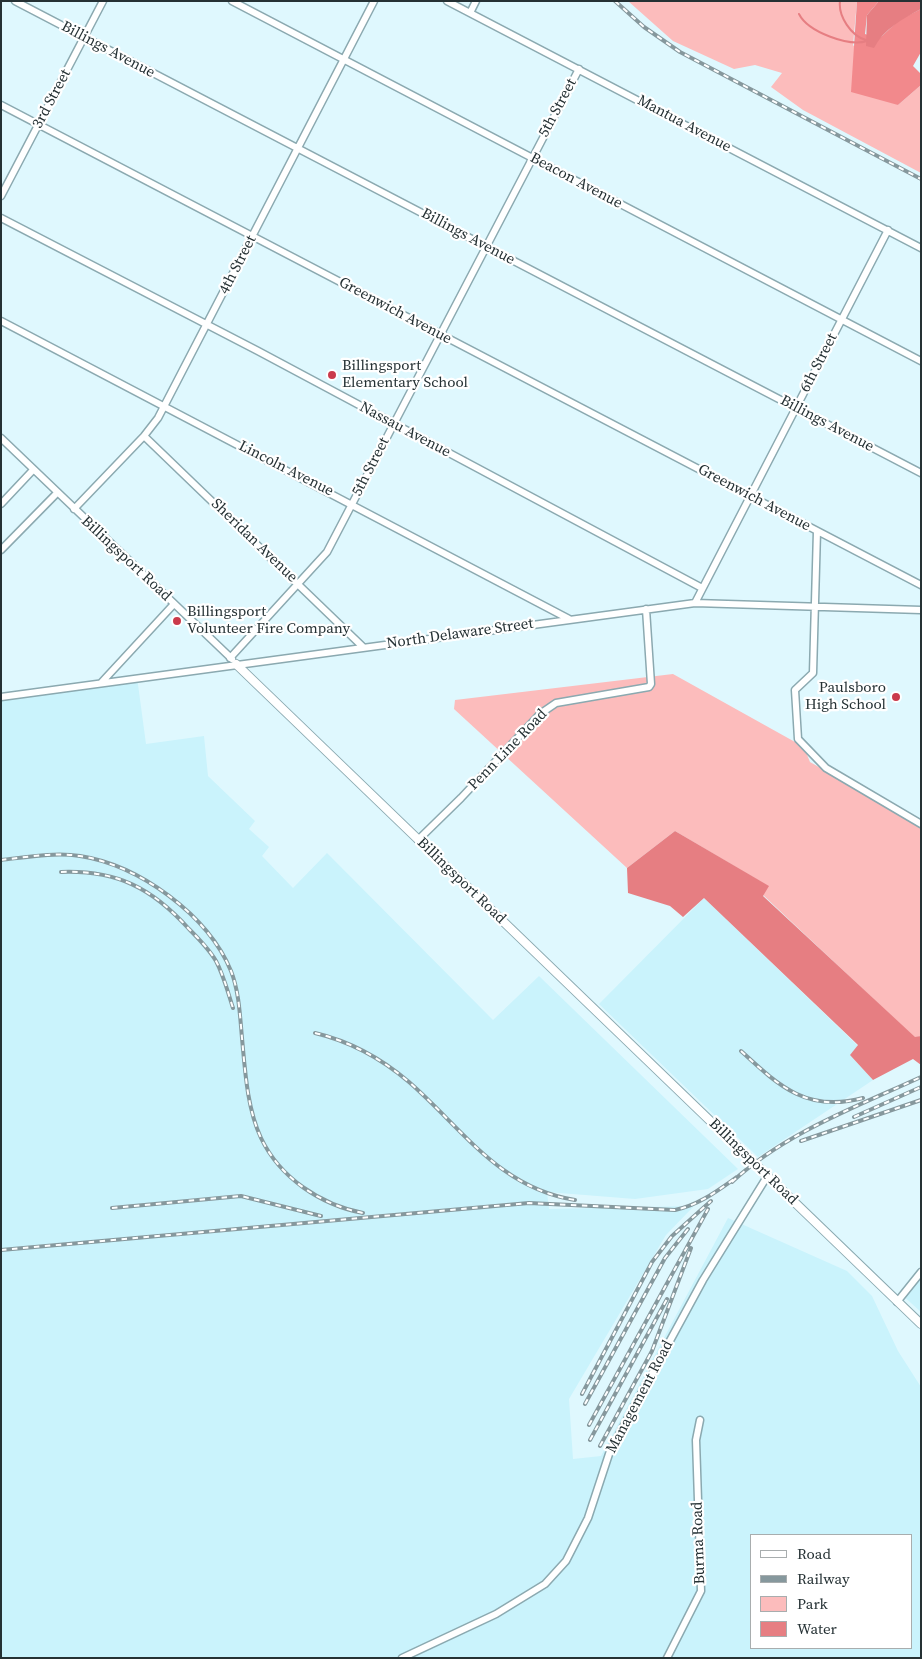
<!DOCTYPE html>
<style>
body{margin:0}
#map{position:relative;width:922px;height:1659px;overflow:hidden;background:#dff8fe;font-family:"Source Serif 4",serif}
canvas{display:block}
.frame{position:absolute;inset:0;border:2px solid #253134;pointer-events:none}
.legend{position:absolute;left:750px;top:1534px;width:162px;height:115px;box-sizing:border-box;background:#fff;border:1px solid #a8adae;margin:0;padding:6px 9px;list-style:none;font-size:15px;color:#253134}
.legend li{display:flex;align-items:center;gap:10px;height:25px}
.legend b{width:25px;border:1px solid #a8adae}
</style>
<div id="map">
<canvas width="922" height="1659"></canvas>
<div class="frame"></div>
<ul class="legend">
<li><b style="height:6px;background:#fff"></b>Road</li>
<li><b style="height:6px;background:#86989d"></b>Railway</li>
<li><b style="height:14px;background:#fcbcbc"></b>Park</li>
<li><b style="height:14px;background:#e67e82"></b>Water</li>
</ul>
</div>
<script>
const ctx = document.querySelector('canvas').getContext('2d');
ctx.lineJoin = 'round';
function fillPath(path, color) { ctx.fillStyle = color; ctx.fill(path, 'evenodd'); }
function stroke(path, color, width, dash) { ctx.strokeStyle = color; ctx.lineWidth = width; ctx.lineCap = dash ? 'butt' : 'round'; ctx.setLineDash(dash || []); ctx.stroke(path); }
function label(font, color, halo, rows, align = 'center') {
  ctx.font = font + ' "Source Serif 4",serif'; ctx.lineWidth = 4.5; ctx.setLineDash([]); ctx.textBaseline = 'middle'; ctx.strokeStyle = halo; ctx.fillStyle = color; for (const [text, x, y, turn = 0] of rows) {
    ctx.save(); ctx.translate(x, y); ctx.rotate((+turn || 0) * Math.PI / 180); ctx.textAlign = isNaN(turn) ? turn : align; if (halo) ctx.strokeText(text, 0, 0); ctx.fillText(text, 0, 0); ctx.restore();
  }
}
fillPath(new Path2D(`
 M 137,677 L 146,744 L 204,736 L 208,776 L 255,821 L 249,829 L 269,847 L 262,856 L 293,888 L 327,853 L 493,1020 L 539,976 L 738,1169 L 708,1189 L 635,1199 L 547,1192 L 549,1209 L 694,1206 L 666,1235 L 569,1399 L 573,1459 L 601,1456 L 728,1218 L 847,1271 L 872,1296 L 898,1351 L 921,1387 L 921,1658 L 1,1658 L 1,695 ZM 751,1535 L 911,1535 L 911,1648 L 751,1648 Z
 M 704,898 L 858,1046 L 850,1055 L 873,1080 L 758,1157 L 599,1004 Z
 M 921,1269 L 921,1312 L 901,1294 Z`), '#caf3fc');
fillPath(new Path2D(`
 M 628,1 L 857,1 L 853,45 L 898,105 L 921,85 L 921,173 L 803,110 L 771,87 L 782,73 L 755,65 L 734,69 L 673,41 Z
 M 673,674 L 804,747 L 810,762 L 921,825 L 921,1036 L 915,1038 L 763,895 L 768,886 L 675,831 L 627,868 L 454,709 L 455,700 Z`), '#fcbcbc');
fillPath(new Path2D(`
 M 857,1 L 879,1 L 867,15 L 865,34 L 879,39 L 899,20 L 921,9 L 921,52 L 913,66 L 921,74 L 921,85 L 898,105 L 851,92 Z`), '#f2898c');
fillPath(new Path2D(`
 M 879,1 L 921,1 L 921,9 C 902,19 884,29 874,48 L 866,46 L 867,15 Z
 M 675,831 L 769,886 L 763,896 L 915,1037 L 921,1036 L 921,1065 L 913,1059 L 873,1080 L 850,1055 L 858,1045 L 704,898 L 683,917 L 670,906 L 628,893 L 627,868 Z`), '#e67e82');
stroke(new Path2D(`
 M 840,1 C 838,16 851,36 866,40
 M 799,14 C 808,32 849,47 867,41`), '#e67e82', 2);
const minor = new Path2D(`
 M 15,1 L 921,473
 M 232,1 L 921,361
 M 447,1 L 921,248
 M 470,13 L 476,1
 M 1,105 L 921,585
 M 1,196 L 103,1
 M 1,218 L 258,351 L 702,588
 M 1,321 L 569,619
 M 144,436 L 363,647
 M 1,438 L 232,659
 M 1,504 L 33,470
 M 74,509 L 144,436 L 158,418 L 374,1
 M 817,531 L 813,673 L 795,690 L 798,739 L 826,768 L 921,824
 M 1,550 L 57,493
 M 695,603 L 888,230
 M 230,658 L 327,552 L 579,69
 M 101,683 L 174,604
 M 1,697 L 695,603 L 921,610
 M 418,840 L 461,798 L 540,714 L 556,703 L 649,687 L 651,684 L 646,609
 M 897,1302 L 921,1272
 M 402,1658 L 496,1614 L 545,1584 L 566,1561 L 588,1518 L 610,1451 L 703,1280 L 768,1175
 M 667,1658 L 701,1591 L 696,1440 L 700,1420`);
const tertiary = new Path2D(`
 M 236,664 L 921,1324`);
stroke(minor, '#8ba9b0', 9);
stroke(tertiary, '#8ba9b0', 10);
stroke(minor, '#fff', 6);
stroke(tertiary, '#fff', 8);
const rail = new Path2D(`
 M 615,1 L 644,27 L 680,52 L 921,179
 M 1,860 C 27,857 55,852 80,856 C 139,865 208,915 231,971 C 239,991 240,1016 242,1038 C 245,1070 247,1108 261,1138 C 280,1178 321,1205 363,1213
 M 61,872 C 117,870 152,888 189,929 C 199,939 209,949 216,961 C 224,976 228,993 233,1008
 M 315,1033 C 349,1041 382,1059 409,1082 C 463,1129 499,1188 575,1200
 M 741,1051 C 779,1086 807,1113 863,1098
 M 854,1117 L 921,1087
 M 801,1141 L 921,1100
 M 732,1182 C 785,1133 856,1107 921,1077
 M 112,1208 L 241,1196 L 321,1216
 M 1,1250 L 529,1203 L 675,1210 C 699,1205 717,1191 737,1177
 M 582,1394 L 652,1262 L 672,1236 L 711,1201
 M 585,1404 L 665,1258 L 688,1229
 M 589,1425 L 708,1209
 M 590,1440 L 667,1299
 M 600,1446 L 652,1351 L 691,1248`);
stroke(rail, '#86989d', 4);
stroke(rail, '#fff', 2, [5.5]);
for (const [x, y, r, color] of [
 [332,375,5,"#ca3a4b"],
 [177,621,5,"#ca3a4b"],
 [896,697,5,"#ca3a4b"]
]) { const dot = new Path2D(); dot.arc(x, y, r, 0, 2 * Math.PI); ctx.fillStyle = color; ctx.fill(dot); stroke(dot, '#fff', 2); }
label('15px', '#253134', '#fff', [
 ["Billings Avenue",108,50,28],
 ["3rd Street",52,99,-62],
 ["5th Street",558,108,-62],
 ["Mantua Avenue",684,124,28],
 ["Beacon Avenue",576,181,28],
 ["Billings Avenue",468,237,28],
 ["4th Street",238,265,-63],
 ["Greenwich Avenue",395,311,28],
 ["6th Street",819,363,-63],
 ["Billings Avenue",827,424,28],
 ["Nassau Avenue",405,430,28],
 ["5th Street",371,467,-63],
 ["Lincoln Avenue",286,469,27],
 ["Greenwich Avenue",754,498,28],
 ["Sheridan Avenue",254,541,44],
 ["Billingsport Road",126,559,43],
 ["North Delaware Street",460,634,-8],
 ["Penn Line Road",508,750,-46],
 ["Billingsport Road",461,881,44],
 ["Billingsport Road",753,1162,44],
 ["Management Road",640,1397,-62],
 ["Burma Road",699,1543,-92]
]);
label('15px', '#253134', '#fff', [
 ["Billingsport",342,366],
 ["Elementary School",342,383],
 ["Billingsport",187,612],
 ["Volunteer Fire Company",187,629],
 ["Paulsboro",886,688,"right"],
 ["High School",886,705,"right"]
], 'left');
</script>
